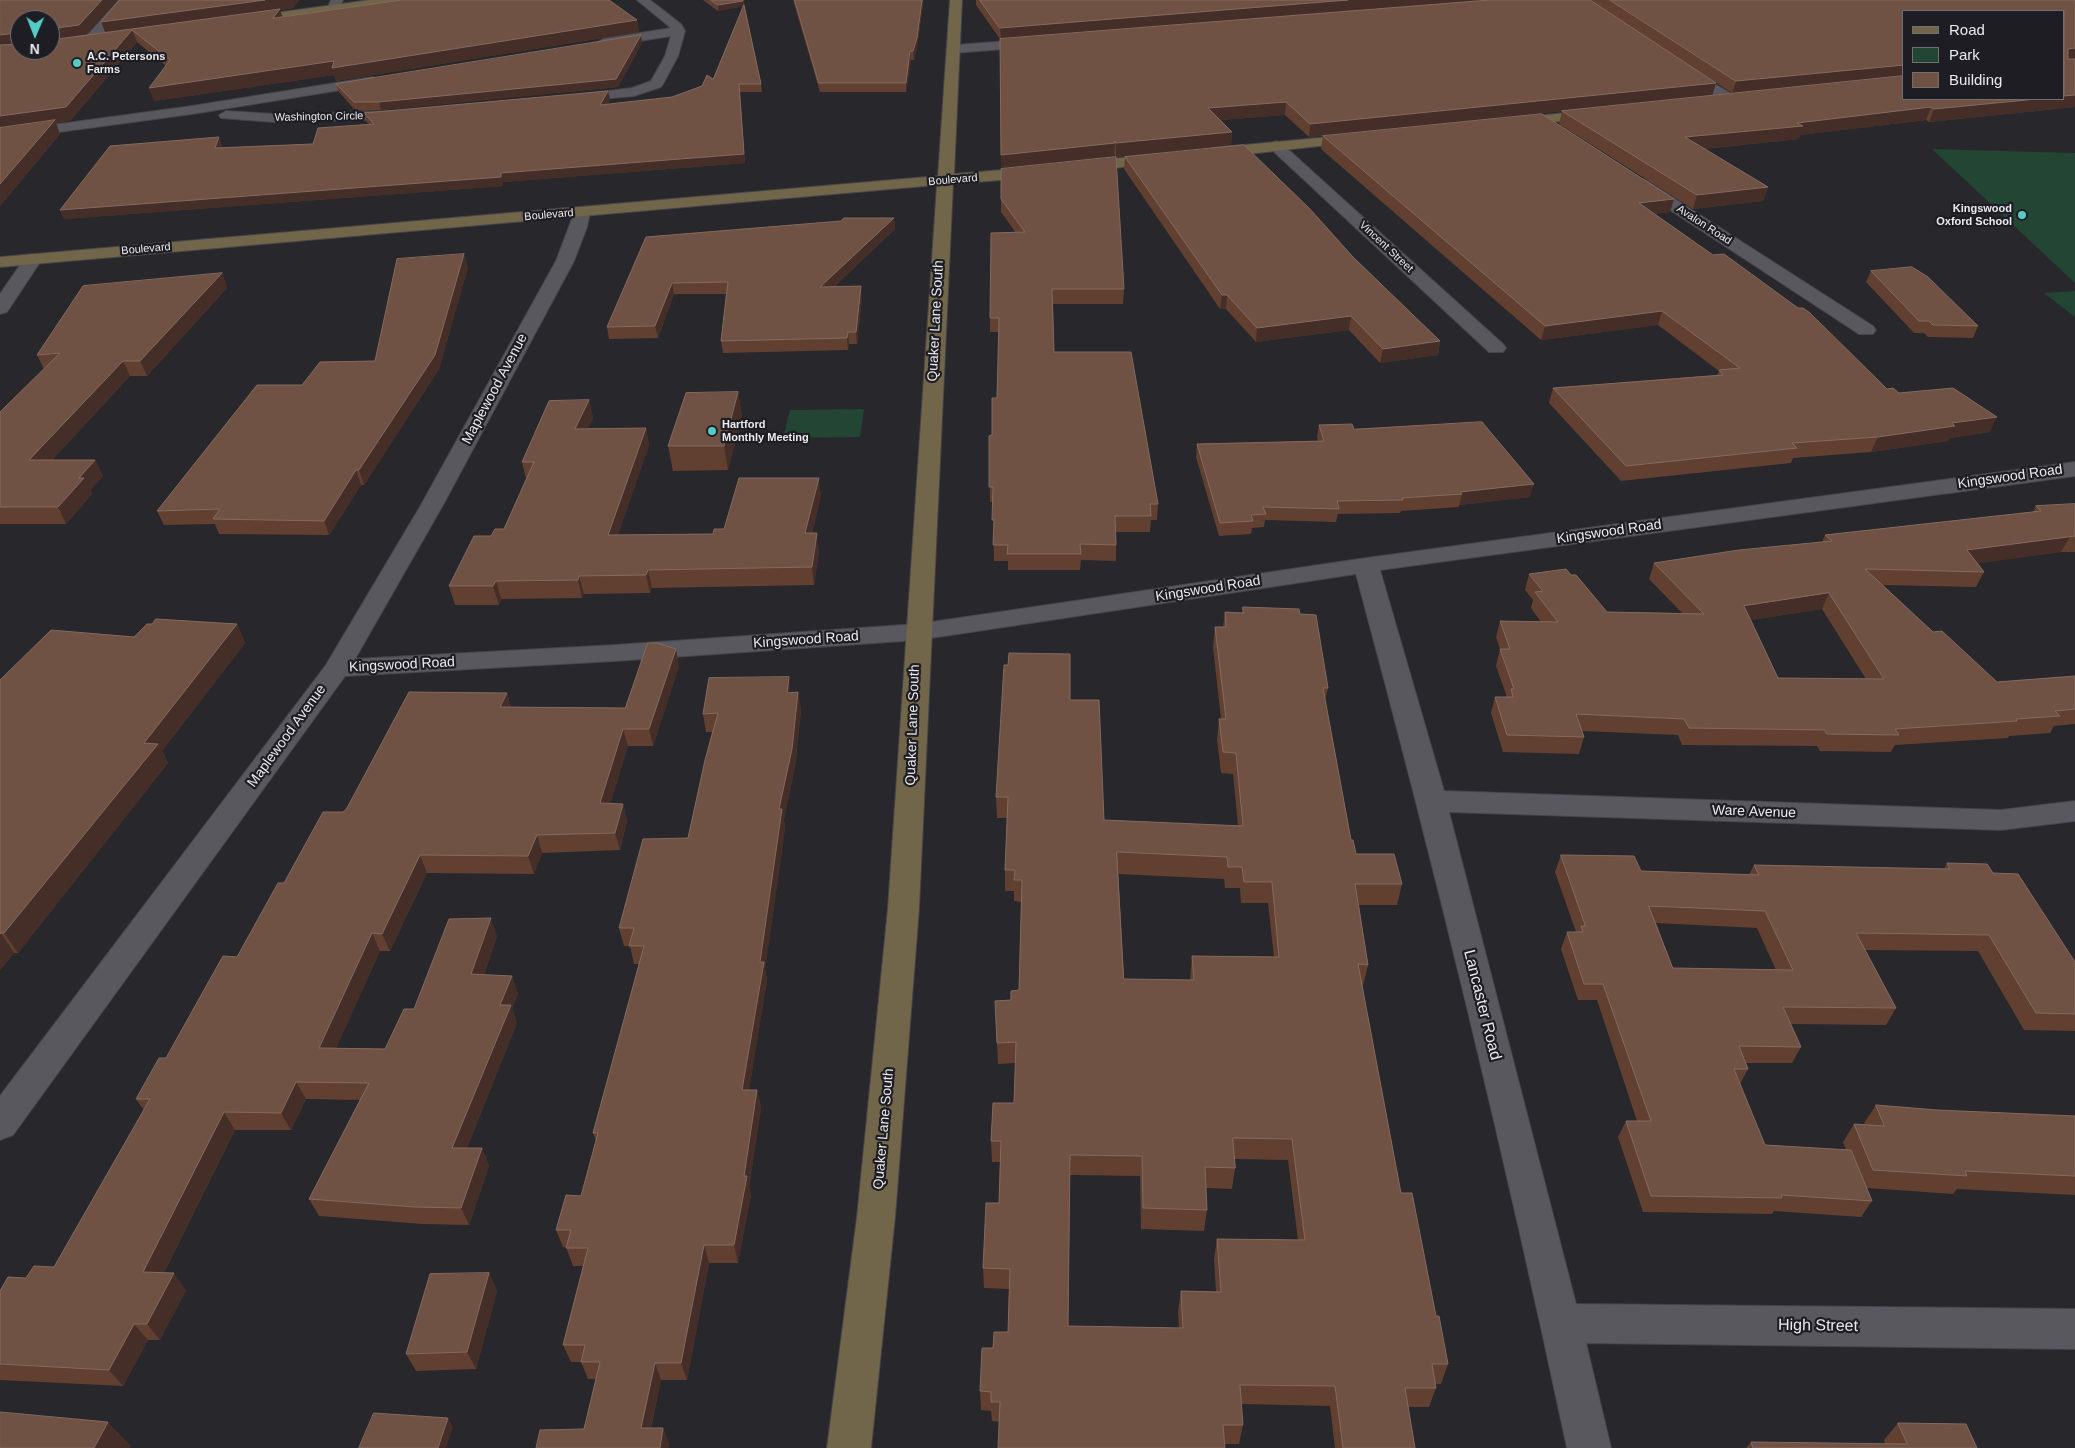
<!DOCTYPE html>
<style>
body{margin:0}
#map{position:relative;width:2075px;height:1448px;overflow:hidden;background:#27272c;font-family:Helvetica,sans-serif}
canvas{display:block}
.legend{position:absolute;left:1902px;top:10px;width:162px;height:90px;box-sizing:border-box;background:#1e1d23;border:1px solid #706f74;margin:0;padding:6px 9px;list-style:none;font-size:15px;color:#eae9ed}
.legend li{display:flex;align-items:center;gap:10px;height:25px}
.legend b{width:25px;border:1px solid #706f74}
.north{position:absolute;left:10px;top:10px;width:50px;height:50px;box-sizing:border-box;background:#1e1d23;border:1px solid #706f74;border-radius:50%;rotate:181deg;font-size:14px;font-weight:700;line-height:20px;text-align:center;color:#eae9ed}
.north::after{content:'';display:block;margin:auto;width:18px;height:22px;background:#54cdc8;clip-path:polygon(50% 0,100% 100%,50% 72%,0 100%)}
</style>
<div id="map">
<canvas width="2075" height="1448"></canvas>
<ul class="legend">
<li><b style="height:6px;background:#72664a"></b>Road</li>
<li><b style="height:14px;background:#234533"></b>Park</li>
<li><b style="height:14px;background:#705245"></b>Building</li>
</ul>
<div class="north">N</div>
</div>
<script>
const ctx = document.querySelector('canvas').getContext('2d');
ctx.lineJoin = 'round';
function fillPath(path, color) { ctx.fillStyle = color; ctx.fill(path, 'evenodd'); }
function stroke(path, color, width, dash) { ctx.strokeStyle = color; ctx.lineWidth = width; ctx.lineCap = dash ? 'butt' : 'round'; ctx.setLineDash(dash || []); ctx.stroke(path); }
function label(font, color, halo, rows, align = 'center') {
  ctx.font = font + ' Helvetica,sans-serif'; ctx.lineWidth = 4.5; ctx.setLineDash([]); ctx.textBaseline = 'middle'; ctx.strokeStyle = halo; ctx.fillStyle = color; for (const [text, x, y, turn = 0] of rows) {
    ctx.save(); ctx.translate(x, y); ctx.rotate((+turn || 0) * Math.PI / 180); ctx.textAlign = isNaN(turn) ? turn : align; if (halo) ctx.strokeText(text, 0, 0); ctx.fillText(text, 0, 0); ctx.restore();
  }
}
fillPath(new Path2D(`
 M 1932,149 L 2075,153 L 2075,283 Z
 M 2075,291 L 2075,317 L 2044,293 Z
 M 864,409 L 860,437 L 783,438 L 790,410 Z`), '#234533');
const minor = new Path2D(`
 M 119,0 L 132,0 L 94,45 L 84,45 L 83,42 L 84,39 Z
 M 331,0 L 343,0 L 337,12 L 333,13 L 327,9 Z
 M 637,0 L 650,0 L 681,24 L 685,31 L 678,56 L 663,84 L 661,87 L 634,96 L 568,102 L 566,99 L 568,96 L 632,88 L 651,81 L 665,56 L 671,36 L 603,47 L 597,43 L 603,39 L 671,28 Z
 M 1037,39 L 1043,43 L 1042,46 L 954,53 L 947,49 L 954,45 Z
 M 1683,64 L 1736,97 L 1738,100 L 1736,103 L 1726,103 L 1678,71 L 1676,68 L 1678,65 Z
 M 373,77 L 380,81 L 378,84 L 192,114 L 0,140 L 0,132 L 192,106 Z
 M 226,111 L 274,114 L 403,111 L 410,115 L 403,119 L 274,122 L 221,118 L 219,115 Z
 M 1276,141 L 1281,143 L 1503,344 L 1506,348 L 1503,352 L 1489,352 L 1271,149 L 1268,146 L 1271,143 Z
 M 1641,179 L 1647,181 L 1873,326 L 1876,330 L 1873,334 L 1859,334 L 1635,187 L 1633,184 Z
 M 582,207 L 588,208 L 590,212 L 587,227 L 574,261 L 443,505 L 355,659 L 615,645 L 918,624 L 1366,558 L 2075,462 L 2075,476 L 1380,570 L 1444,791 L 2001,810 L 2075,801 L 2075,821 L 2001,830 L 1449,812 L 1576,1304 L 2075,1309 L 2075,1349 L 1586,1343 L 1611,1448 L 1567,1448 C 1505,1155 1434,863 1356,574 L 918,640 L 615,661 L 345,676 L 13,1135 L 0,1140 L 0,1096 L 326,665 L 421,505 L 556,261 L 576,208 Z
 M 33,254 L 39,255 L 42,259 L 7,312 L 0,314 L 0,294 L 27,255 Z`);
const secondary = new Path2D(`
 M 370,0 L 402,0 L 396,4 L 245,25 L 239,21 L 245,17 Z
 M 950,0 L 962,0 L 954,174 L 1037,167 L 1045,172 L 1037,177 L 953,184 L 919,908 L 895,1217 L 871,1448 L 827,1448 L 857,1217 L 888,908 L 937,185 L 0,267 L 0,257 L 938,176 Z
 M 1597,110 L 1602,111 L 1604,114 L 1602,117 L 1513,126 L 1506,122 L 1513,118 Z
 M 1360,134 L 1365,135 L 1367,138 L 1365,141 L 1212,158 L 1204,153 L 1212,148 Z
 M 1161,154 L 1166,156 L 1169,159 L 1166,162 L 1080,172 L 1072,167 L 1080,162 Z`);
stroke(minor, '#444449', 2);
stroke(secondary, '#444449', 2);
fillPath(minor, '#59585e');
fillPath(secondary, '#72664a');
fillPath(new Path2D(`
 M 0,0 L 117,0 L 85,35 L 106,32 L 101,22 L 120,0 L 299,0 L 293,8 L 280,10 L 282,17 L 402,0 L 609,0 L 637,20 L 639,32 L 336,81 L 334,75 L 154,101 L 149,88 L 166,66 L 137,42 L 71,120 L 56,123 L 60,134 L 0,206 ZM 20,20 L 50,20 L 50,50 L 20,50 Z
 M 703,0 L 743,0 L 761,84 L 762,92 L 740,92 L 745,163 L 503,182 L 503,186 L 64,219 L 60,210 L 222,145 L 221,148 L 313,144 L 369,124 L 366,121 L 364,113 L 610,99 L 607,105 L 672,97 L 702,86 L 713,79 L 744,6 L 718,11 Z
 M 793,0 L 923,0 L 923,5 L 917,47 L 914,60 L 911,60 L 906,92 L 820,92 Z
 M 976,0 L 2075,0 L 2075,107 L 1929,122 L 1926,120 L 1800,135 L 1799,139 L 1704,149 L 1768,187 L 1763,201 L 1693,209 L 1559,124 L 1562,111 L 1309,137 L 1285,115 L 1221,120 L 1232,132 L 1231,145 L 1116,157 L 1114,154 L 1114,157 L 1001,168 L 1000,39 L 976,5 ZM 1904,11 L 2064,99 L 1904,99 ZM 1646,37 L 1732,93 L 1712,95 L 1716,83 Z
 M 642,43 L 618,87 L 381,110 L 356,111 L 339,92 L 336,84 Z
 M 1323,136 L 1674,199 L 1670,212 L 1654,214 L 1887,389 L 1899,393 L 1990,432 L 1950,438 L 1948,441 L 1871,452 L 1793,458 L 1791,463 L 1621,481 L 1549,403 L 1553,388 L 1717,375 L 1719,371 L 1658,325 L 1541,340 L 1321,149 Z
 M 1125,157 L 1353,257 L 1440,341 L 1438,355 L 1380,363 L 1349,330 L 1256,342 L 1226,309 L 1220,309 L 1124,169 Z
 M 1001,169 L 1124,289 L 1123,304 L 1053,304 L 1054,352 L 1158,504 L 1157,520 L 1151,520 L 1150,532 L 1116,532 L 1116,561 L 1081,560 L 1080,570 L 1008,570 L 1008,561 L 994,561 L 993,502 L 990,502 L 989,436 L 992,435 L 997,398 L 999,332 L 990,332 L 990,318 L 1016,233 L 1001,212 Z
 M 894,218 L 895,229 L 834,287 L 862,298 L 857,344 L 849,344 L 848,350 L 723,353 L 721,341 L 726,294 L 674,294 L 658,338 L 609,339 L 607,327 L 646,237 Z
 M 468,267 L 439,369 L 364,485 L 361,485 L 329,535 L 219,534 L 215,524 L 164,525 L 157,511 L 302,385 L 375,361 Z
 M 1871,271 L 1978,326 L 1973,338 L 1928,337 L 1924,333 L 1914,333 L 1866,282 Z
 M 222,273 L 227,288 L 147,376 L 130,376 L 52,460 L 95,460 L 103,476 L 90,490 L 92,494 L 66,524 L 0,524 L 0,412 L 44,369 L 37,355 Z
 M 738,392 L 742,416 L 728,470 L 673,471 L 668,446 Z
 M 589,400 L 593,418 L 588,428 L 646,428 L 649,445 L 618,535 L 713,534 L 821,496 L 812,533 L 819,551 L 814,585 L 652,588 L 650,593 L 584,594 L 582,598 L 501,599 L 499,605 L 455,605 L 449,586 L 491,536 L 504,529 L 526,479 L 522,462 Z
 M 1319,425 L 1354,429 L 1530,497 L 1459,505 L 1459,507 L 1401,511 L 1400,513 L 1338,514 L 1336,522 L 1265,520 L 1264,527 L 1252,528 L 1251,534 L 1219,536 L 1196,457 L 1197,444 L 1318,441 L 1317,437 Z
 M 2075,504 L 2075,552 L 2061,552 L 1978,563 L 1984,572 L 1976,587 L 1883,585 L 1933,632 L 1997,682 L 2075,676 L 2075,724 L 2054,726 L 2050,733 L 2009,736 L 2008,738 L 1895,745 L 1891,752 L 1820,751 L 1817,746 L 1682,745 L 1678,735 L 1582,731 L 1584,737 L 1579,754 L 1503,752 L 1491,713 L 1495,697 L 1507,697 L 1496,666 L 1500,649 L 1496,637 L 1500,621 L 1541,622 L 1531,608 L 1533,600 L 1525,590 L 1529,574 L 1571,575 L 1607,612 L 1682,613 L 1649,579 L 1654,563 L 1822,542 L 1825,535 L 2033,512 L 2036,506 ZM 1822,609 L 1866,679 L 1778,678 L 1751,620 Z
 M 1243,607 L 1300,614 L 1328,688 L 1325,700 L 1351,840 L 1356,854 L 1402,884 L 1397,905 L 1359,905 L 1368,965 L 1363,986 L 1362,986 L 1401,1193 L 1436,1316 L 1448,1364 L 1441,1384 L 1435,1384 L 1436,1388 L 1429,1407 L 1408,1407 L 1415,1448 L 1335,1448 L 1330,1406 L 1241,1404 L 1243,1425 L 1239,1444 L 1224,1444 L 992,1421 L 991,1411 L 981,1410 L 980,1391 L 993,1348 L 1008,1332 L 1009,1289 L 984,1288 L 983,1268 L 999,1203 L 1000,1162 L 992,1162 L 991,1141 L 1014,1103 L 1016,1063 L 998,1064 L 995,1001 L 1011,1000 L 1019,990 L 1021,902 L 1014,901 L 1014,891 L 1005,891 L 1005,870 L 1007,818 L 997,818 L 996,797 L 1070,700 L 1104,820 L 1238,826 L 1233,774 L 1221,773 L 1217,740 L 1219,719 L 1221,719 L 1213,647 L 1215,627 L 1223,627 L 1225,612 L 1242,613 ZM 1118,874 L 1224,879 L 1225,888 L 1240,888 L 1241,903 L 1268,903 L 1274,957 L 1192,956 L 1190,980 L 1124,979 ZM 1235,1159 L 1288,1160 L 1298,1240 L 1217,1239 L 1214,1259 L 1216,1292 L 1181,1291 L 1178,1311 L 1179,1328 L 1068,1326 L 1070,1175 L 1140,1176 L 1141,1229 L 1204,1231 L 1207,1210 L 1206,1188 L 1232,1189 L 1235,1168 Z
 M 237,624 L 245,643 L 162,751 L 168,763 L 18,953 L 14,953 L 0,970 L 0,680 L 134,637 Z
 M 679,666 L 653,746 L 628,746 L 610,804 L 623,804 L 627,821 L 620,850 L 542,853 L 534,874 L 427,873 L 390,951 L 380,951 L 336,1048 L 385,1049 L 414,1009 L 497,936 L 484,975 L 512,976 L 518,994 L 512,1009 L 517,1023 L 467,1148 L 482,1148 L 489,1166 L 469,1225 L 423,1224 L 319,1216 L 309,1199 L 360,1100 L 306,1099 L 291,1130 L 235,1130 L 164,1273 L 186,1290 L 160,1340 L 148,1340 L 123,1386 L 0,1380 L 0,1291 L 26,1278 L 54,1267 L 144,1110 L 136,1099 L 166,1058 L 237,957 L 284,883 L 343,812 L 507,693 L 511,707 L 625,708 Z
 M 791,692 L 798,692 L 801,710 L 795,767 L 784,819 L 785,828 L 765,969 L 767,980 L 749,1090 L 757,1090 L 761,1108 L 749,1187 L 751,1194 L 738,1263 L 709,1263 L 687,1380 L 661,1380 L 651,1428 L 663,1428 L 669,1444 L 584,1429 L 596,1379 L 588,1379 L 581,1362 L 571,1362 L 563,1345 L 583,1266 L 573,1266 L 566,1247 L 563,1247 L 556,1230 L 581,1196 L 596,1141 L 593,1133 L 639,964 L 634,964 L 630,946 L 624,946 L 619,928 L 688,838 L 712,732 L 706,732 L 703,714 Z
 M 1561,855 L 1641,871 L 1749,875 L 1754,865 L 1944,869 L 1947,863 L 1993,873 L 2075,962 L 2075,1031 L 2024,1030 L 1978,951 L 1865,950 L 1896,1008 L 1886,1025 L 1791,1024 L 1801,1047 L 1792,1063 L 1746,1063 L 1748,1069 L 1740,1084 L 1765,1145 L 1846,1150 L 1843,1142 L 1854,1124 L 1865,1124 L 1864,1123 L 1876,1105 L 1937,1110 L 2075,1116 L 2075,1195 L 1957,1189 L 1953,1194 L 1867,1188 L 1872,1201 L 1861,1217 L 1774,1211 L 1772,1214 L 1643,1212 L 1618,1137 L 1626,1121 L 1637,1121 L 1597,1000 L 1578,1000 L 1561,949 L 1567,932 L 1576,932 L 1555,872 ZM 1656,923 L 1757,928 L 1776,970 L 1673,968 Z
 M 489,1273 L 497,1291 L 476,1369 L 416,1371 L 406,1354 Z
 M 1898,1423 L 1977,1448 L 1746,1448 L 1751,1442 L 1885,1444 L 1884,1440 Z`), '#614031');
fillPath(new Path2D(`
 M 102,0 L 117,0 L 84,37 L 50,42 L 50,29 Z
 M 265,0 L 299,0 L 293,8 L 280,10 L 284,21 L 273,18 L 279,10 L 106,34 L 101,22 Z
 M 922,0 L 923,5 L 917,47 L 914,60 L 913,51 Z
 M 1348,0 L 1488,0 L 1001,39 L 1000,28 Z
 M 743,1 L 744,6 L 718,11 L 718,5 Z
 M 637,20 L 639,32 L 336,81 L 334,75 L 154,101 L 149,88 L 334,61 Z
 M 132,30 L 137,42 L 71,120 L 56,123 L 60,134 L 0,206 L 0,116 Z
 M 16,33 L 20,44 L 0,48 L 0,35 Z
 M 641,35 L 642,43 L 618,87 L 381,110 L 379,102 Z
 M 2075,48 L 2075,60 L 2064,61 L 2068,49 Z
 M 910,51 L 911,60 L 906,92 L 906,83 Z
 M 1904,65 L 1904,77 L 1732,94 L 1736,81 Z
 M 1716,83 L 1712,96 L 1309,137 L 1310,124 Z
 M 739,84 L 745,163 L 503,182 L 503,186 L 64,219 L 60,210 L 501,173 Z
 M 608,91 L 610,99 L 601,114 L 600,105 Z
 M 2075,95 L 2075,107 L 1929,122 L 1934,109 L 2037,99 L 2064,99 L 2064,96 Z
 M 1286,102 L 1285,115 L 1207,121 L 1208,108 Z
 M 1931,107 L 1926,120 L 1800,135 L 1799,139 L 1681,151 L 1685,137 L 1797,123 Z
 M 1232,132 L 1231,145 L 1116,157 L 1116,143 Z
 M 219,137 L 222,145 L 218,157 L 215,148 Z
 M 1115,143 L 1114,157 L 1001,168 L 1001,155 Z
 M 1768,187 L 1763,201 L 1693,209 L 1697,195 Z
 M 1674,199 L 1670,212 L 1635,216 L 1639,203 Z
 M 894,218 L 895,229 L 821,299 L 820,287 Z
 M 464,254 L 468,267 L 439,369 L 364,485 L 359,470 Z
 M 222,273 L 227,288 L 147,376 L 140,361 Z
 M 672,283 L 674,294 L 658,338 L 655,326 Z
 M 861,286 L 862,298 L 857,344 L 856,332 Z
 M 1222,295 L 1227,295 L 1226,309 L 1220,309 Z
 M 1662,311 L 1658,325 L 1541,340 L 1545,326 Z
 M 1351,316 L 1349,330 L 1256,342 L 1257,328 Z
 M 848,332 L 849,344 L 848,350 L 847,338 Z
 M 1440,341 L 1438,355 L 1380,363 L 1383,349 Z
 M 123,361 L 130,376 L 37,476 L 29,460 Z
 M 738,392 L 742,416 L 728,470 L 724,446 Z
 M 589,400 L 593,418 L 579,446 L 575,429 Z
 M 1997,417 L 1990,432 L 1950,438 L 1948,441 L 1871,452 L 1878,437 L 1952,423 Z
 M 646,428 L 649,445 L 612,553 L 608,535 Z
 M 95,460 L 103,476 L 90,490 L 92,494 L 66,524 L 58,507 L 79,478 Z
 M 356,470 L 361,485 L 329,535 L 324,521 Z
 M 819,478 L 821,496 L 808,551 L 805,533 Z
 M 1534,484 L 1530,497 L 1459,505 L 1462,494 L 1460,492 Z
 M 817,533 L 819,551 L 814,585 L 812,567 Z
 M 2070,537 L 2061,552 L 1960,566 L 1967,550 Z
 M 648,570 L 652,588 L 650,593 L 646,575 Z
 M 579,576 L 584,594 L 582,598 L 578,580 Z
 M 496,581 L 501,599 L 499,605 L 493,586 Z
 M 1829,593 L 1822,609 L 1738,622 L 1744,606 Z
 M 237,624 L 245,643 L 162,751 L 168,763 L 18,953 L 4,933 L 144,743 Z
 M 676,649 L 679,666 L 653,746 L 649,729 Z
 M 789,677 L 791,695 L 787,693 Z
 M 798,692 L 801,710 L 795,767 L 784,819 L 785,828 L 765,969 L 767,980 L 746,1108 L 742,1090 L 779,809 Z
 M 507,693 L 512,710 L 500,707 Z
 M 623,729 L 628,746 L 605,821 L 600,803 Z
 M 623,804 L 627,821 L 620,850 L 615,833 Z
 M 537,835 L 542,853 L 534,874 L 528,856 Z
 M 420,855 L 427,873 L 390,951 L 382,934 Z
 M 491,918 L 497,936 L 478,992 L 471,974 Z
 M 1,933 L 14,953 L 0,970 L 0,934 Z
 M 372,933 L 380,951 L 328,1066 L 319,1048 Z
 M 512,976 L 518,994 L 512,1009 L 517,1023 L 460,1165 L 452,1148 L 500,1005 Z
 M 296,1082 L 306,1099 L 291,1130 L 281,1113 Z
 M 757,1090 L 761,1108 L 749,1187 L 751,1194 L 738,1263 L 734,1245 Z
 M 224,1112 L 235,1130 L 156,1289 L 143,1272 Z
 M 482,1148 L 489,1166 L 469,1225 L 461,1208 Z
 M 704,1245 L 709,1263 L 687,1380 L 681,1363 Z
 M 174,1273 L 186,1290 L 160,1340 L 147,1324 Z
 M 489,1273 L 497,1291 L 476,1369 L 467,1352 Z
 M 134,1324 L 148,1340 L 123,1386 L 109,1370 Z
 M 655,1363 L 661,1380 L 647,1444 L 641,1428 Z
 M 448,1418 L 453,1427 L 446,1448 L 438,1448 Z
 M 108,1422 L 131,1446 L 130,1448 L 94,1448 Z
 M 663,1428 L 669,1444 L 669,1448 L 660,1448 Z`), '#442e27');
const building = new Path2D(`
 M 0,0 L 102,0 L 79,25 L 50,29 L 50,20 L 20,20 L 20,36 L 17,36 L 16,33 L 0,35 Z
 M 120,0 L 265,0 L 101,22 Z
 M 402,0 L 609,0 L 637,20 L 332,68 L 334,61 L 149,88 L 170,60 L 132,30 L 66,107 L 0,116 L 0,45 L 20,44 L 20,50 L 50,50 L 50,40 L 280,9 L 273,18 Z
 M 711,0 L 743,0 L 743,1 L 718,5 Z
 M 795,0 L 922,0 L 917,38 L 913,51 L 910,51 L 906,83 L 819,83 Z
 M 980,0 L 1348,0 L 1000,28 Z
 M 1490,0 L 1590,0 L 1716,83 L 1310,124 L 1286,102 L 1208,108 L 1232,132 L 1116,143 L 1115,141 L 1115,143 L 1001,155 L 1000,39 Z
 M 1610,0 L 2075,0 L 2075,48 L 2068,49 L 2068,59 L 2075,59 L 2075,95 L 2064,96 L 2064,11 L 1904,11 L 1904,65 L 1736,81 Z
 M 744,5 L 761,84 L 739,84 L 744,154 L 501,173 L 501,177 L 60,210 L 110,146 L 219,137 L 215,148 L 313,144 L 318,128 L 374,124 L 364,113 L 608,91 L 600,105 L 672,97 L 702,86 L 707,75 L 713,79 Z
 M 641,35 L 616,79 L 379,102 L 354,102 L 336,84 Z
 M 1904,76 L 1904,99 L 2037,99 L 1934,109 L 1931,107 L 1797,123 L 1803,126 L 1685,137 L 1768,187 L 1697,195 L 1562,111 Z
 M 1542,114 L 1674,199 L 1639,203 L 1713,255 L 1724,254 L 1798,308 L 1803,308 L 1810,313 L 1887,389 L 1893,388 L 1899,393 L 1953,388 L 1997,417 L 1952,423 L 1955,426 L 1878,437 L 1792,443 L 1797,448 L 1626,466 L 1553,388 L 1723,375 L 1719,370 L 1740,368 L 1662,311 L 1545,326 L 1323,136 Z
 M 55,120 L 0,184 L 0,128 Z
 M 1244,145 L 1310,209 L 1353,257 L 1440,341 L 1383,349 L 1351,316 L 1257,328 L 1227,295 L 1222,295 L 1125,157 Z
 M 1116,157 L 1124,289 L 1052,289 L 1054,352 L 1131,352 L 1158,504 L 1150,504 L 1151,516 L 1115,516 L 1116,545 L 1080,544 L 1081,554 L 1007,554 L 1008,545 L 993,545 L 994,520 L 992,520 L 993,487 L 989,487 L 989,436 L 992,435 L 992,398 L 997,398 L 999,318 L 990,318 L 991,233 L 1025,232 L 1001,199 L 1001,169 Z
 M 844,218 L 894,218 L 820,287 L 861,286 L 856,332 L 848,332 L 847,338 L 721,341 L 728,282 L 672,283 L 655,326 L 607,327 L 646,237 L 841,221 Z
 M 464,254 L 435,355 L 359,470 L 356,470 L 324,521 L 213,519 L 220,509 L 157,511 L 257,385 L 302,385 L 320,362 L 375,361 L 397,259 Z
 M 1912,267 L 1928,277 L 1978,326 L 1933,325 L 1929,321 L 1919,321 L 1871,271 Z
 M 222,273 L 140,361 L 123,361 L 29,460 L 95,460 L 79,478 L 84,478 L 58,507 L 0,507 L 0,412 L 60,353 L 37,355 L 83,286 Z
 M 738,392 L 724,446 L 668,446 L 686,393 Z
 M 589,400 L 575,429 L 646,428 L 608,535 L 713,534 L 714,529 L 724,529 L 739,478 L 819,478 L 805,533 L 817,533 L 812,567 L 648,570 L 646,575 L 579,576 L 578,580 L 496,581 L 493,586 L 449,586 L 474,536 L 491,536 L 495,529 L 504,529 L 534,462 L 522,462 L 549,401 Z
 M 1482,422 L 1534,484 L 1460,492 L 1462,494 L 1402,498 L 1403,500 L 1337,501 L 1339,509 L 1263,507 L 1266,514 L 1251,515 L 1253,521 L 1220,523 L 1197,444 L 1324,441 L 1319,425 L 1352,424 L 1354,429 Z
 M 2075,504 L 2075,536 L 1967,550 L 1984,572 L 1865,569 L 1933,632 L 1942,631 L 1997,682 L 2075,676 L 2075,709 L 2055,711 L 2060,716 L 2016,719 L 2017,721 L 1895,729 L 1899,735 L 1827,734 L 1824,730 L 1689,728 L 1684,719 L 1576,714 L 1584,737 L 1507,735 L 1495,697 L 1513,697 L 1511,689 L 1514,689 L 1500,649 L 1510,649 L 1500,621 L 1558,622 L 1535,592 L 1543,591 L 1529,574 L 1566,569 L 1571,575 L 1576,575 L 1607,612 L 1704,614 L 1654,563 L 1739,550 L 1832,541 L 1825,535 L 2041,511 L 2036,506 ZM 1829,593 L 1884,679 L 1778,678 L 1744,606 Z
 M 1243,607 L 1299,609 L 1300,614 L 1316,615 L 1328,688 L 1323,688 L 1351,840 L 1353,840 L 1356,854 L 1394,854 L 1402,884 L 1355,884 L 1368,965 L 1358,964 L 1401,1193 L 1412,1193 L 1436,1316 L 1439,1316 L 1448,1364 L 1432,1364 L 1436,1388 L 1405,1388 L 1415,1448 L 1343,1448 L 1335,1386 L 1240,1385 L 1243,1425 L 1223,1425 L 1225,1448 L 998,1448 L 1000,1402 L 991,1402 L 991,1392 L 980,1391 L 982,1348 L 993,1348 L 994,1332 L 1008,1332 L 1010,1269 L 983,1268 L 986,1203 L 999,1203 L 1001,1141 L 991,1141 L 993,1103 L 1014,1103 L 1016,1042 L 997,1043 L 995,1001 L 1011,1000 L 1011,991 L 1019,990 L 1022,880 L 1014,880 L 1015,870 L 1005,870 L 1008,797 L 996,797 L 1004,665 L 1008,665 L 1009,653 L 1070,654 L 1070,700 L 1099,700 L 1104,820 L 1243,826 L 1236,753 L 1223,752 L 1219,719 L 1226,719 L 1215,627 L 1226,627 L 1225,612 L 1243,613 ZM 1117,852 L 1227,857 L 1228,867 L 1242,867 L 1244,882 L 1272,882 L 1279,957 L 1192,956 L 1194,980 L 1124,979 ZM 1233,1138 L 1292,1139 L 1305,1240 L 1217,1239 L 1221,1292 L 1181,1291 L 1183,1328 L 1068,1326 L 1070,1155 L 1142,1156 L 1143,1208 L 1207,1210 L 1205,1167 L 1235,1168 Z
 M 156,619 L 237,624 L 144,743 L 158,744 L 4,933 L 1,933 L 0,934 L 0,680 L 51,630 L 134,637 L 147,624 L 152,624 Z
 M 648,643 L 657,643 L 676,649 L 649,729 L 623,729 L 600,803 L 623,804 L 615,833 L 537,835 L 528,856 L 420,855 L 382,934 L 372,933 L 319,1048 L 385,1049 L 404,1009 L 414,1009 L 449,919 L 491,918 L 471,974 L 512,976 L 500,1005 L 511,1005 L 452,1148 L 482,1148 L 461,1208 L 415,1207 L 309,1199 L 369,1083 L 296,1082 L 281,1113 L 224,1112 L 143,1272 L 174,1273 L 147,1324 L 134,1324 L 109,1370 L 0,1364 L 0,1291 L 8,1277 L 26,1278 L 34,1266 L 54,1267 L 150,1099 L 136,1099 L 159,1058 L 166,1058 L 223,956 L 237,957 L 278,883 L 284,883 L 323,812 L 343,812 L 347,808 L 409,692 L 507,693 L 500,707 L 625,708 Z
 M 789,677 L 787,693 L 798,692 L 792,749 L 779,809 L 782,809 L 760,962 L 764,962 L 742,1090 L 757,1090 L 744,1176 L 747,1176 L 734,1245 L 704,1245 L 681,1363 L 655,1363 L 641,1428 L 663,1428 L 660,1448 L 536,1448 L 540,1430 L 584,1429 L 600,1362 L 581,1362 L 585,1345 L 563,1345 L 588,1248 L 566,1248 L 571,1230 L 556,1230 L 566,1195 L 581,1196 L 598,1133 L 593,1133 L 644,946 L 629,946 L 634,928 L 619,928 L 643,839 L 688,838 L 705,760 L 718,713 L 703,714 L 709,678 Z
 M 1561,855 L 1634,856 L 1641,871 L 1759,875 L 1754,865 L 1950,869 L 1947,863 L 1987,864 L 1993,873 L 2018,874 L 2075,962 L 2075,1014 L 2036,1013 L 1989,935 L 1856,933 L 1896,1008 L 1783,1007 L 1801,1047 L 1739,1046 L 1748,1069 L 1734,1069 L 1765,1145 L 1851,1150 L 1872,1201 L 1781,1195 L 1782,1198 L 1651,1196 L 1626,1121 L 1651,1121 L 1603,984 L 1584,984 L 1567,932 L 1583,932 L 1581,926 L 1585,926 ZM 1649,906 L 1765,911 L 1793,970 L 1673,968 Z
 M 1876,1105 L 1937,1110 L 2075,1116 L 2075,1176 L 1965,1171 L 1967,1176 L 1873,1170 L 1854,1124 L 1884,1126 Z
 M 489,1273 L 467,1352 L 406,1354 L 430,1274 Z
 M 0,1412 L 108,1422 L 94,1448 L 0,1448 Z
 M 374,1413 L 448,1418 L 438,1448 L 359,1448 Z
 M 1898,1423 L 1966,1424 L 1977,1448 L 1753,1448 L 1751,1442 L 1907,1444 Z`);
fillPath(building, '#705245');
stroke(building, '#836a60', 1);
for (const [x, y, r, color] of [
 [77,63,5,"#54cdc8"],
 [2022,215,5,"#54cdc8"],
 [712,431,5,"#54cdc8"]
]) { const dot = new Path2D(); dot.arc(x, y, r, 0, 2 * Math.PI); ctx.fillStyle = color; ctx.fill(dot); stroke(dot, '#1e1d23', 2); }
label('bold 11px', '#eae9ed', '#1e1d23', [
 ["A.C. Petersons",87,57],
 ["Farms",87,70],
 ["Kingswood",2012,209,"right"],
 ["Oxford School",2012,222,"right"],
 ["Hartford",722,425],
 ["Monthly Meeting",722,438]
], 'left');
label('11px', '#eae9ed', '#1e1d23', [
 ["Washington Circle",319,117,-1],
 ["Boulevard",953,180,-5],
 ["Boulevard",549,215,-5],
 ["Avalon Road",1704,225,33],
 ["Vincent Street",1386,247,43],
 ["Boulevard",146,249,-5]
]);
label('14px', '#eae9ed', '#1e1d23', [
 ["Quaker Lane South",936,321,-87],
 ["Maplewood Avenue",495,389,-62],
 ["Kingswood Road",2010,477,-8],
 ["Kingswood Road",1609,532,-8],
 ["Kingswood Road",1208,589,-9],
 ["Kingswood Road",806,640,-4],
 ["Kingswood Road",402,665,-3],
 ["Quaker Lane South",913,725,-88],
 ["Maplewood Avenue",287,736,-54],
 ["Ware Avenue",1754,812,2],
 ["Quaker Lane South",884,1129,-85]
]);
label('16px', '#eae9ed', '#1e1d23', [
 ["Lancaster Road",1482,1005,76],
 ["High Street",1818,1326,1]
]);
</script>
